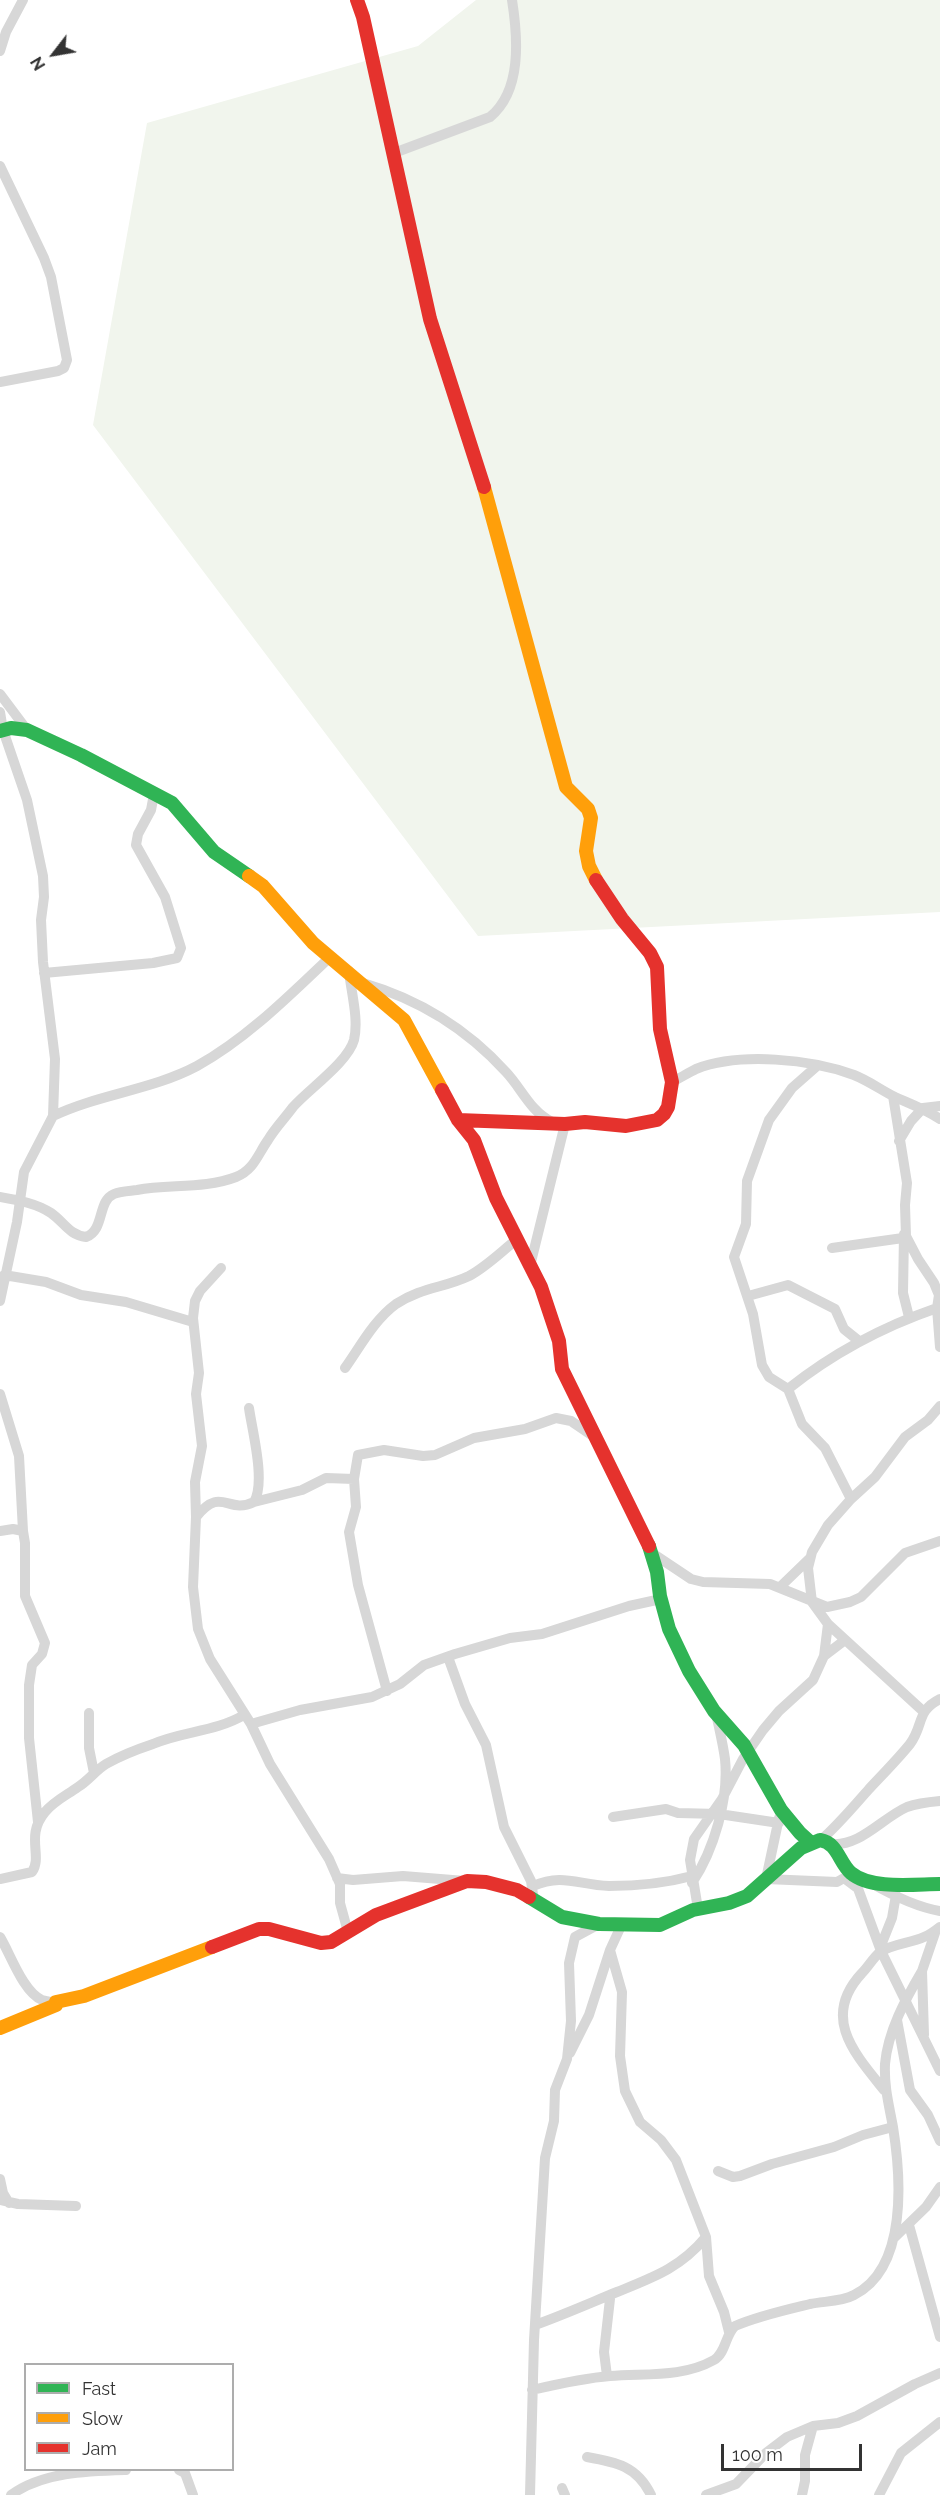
<!DOCTYPE html>
<style>
body{margin:0}
#map{position:relative;width:940px;height:2495px;overflow:hidden;background:#fff;font-family:Raleway,sans-serif}
canvas{display:block}
.legend{position:absolute;left:24px;top:2363px;width:210px;height:108px;box-sizing:border-box;background:#fff;border:2px solid #adadad;margin:0;padding:8px 10px;list-style:none;font-size:18px;color:#333}
.legend li{display:flex;align-items:center;gap:12px;height:30px}
.legend b{width:30px;border:2px solid #adadad}
.north{position:absolute;left:24px;top:24px;width:60px;height:60px;-webkit-text-stroke:4px #fff;paint-order:stroke;rotate:239deg;font-size:16px;font-weight:700;line-height:24px;text-align:center;color:#333}
.north::after{content:'';display:block;margin:auto;width:21px;height:27px;background:#333;clip-path:polygon(50% 0,100% 100%,50% 72%,0 100%)}
.scale{position:absolute;left:721px;top:2444px;width:141px;height:27px;box-sizing:border-box;border:3px solid #333;border-top:0;padding-left:8px;font-size:18px;line-height:21px;white-space:nowrap;color:#333;-webkit-text-stroke:4px #fff;paint-order:stroke}
</style>
<div id="map">
<canvas width="940" height="2495"></canvas>
<ul class="legend">
<li><b style="height:8px;background:#30b455"></b>Fast</li>
<li><b style="height:8px;background:#ff9f0a"></b>Slow</li>
<li><b style="height:8px;background:#e5322d"></b>Jam</li>
</ul>
<div class="north">N</div>
<div class="scale">100 m</div>
</div>
<script>
const ctx = document.querySelector('canvas').getContext('2d');
ctx.lineJoin = 'round';
function fillPath(path, color) { ctx.fillStyle = color; ctx.fill(path, 'evenodd'); }
function stroke(path, color, width, dash) { ctx.strokeStyle = color; ctx.lineWidth = width; ctx.lineCap = dash ? 'butt' : 'round'; ctx.setLineDash(dash || []); ctx.stroke(path); }
fillPath(new Path2D(`
 M 476,0 L 940,0 L 940,912 L 478,936 L 93,425 L 147,123 L 418,46 Z`), '#f1f5ed');
stroke(new Path2D(`
 M 0,51 L 6,32 L 23,0
 M 394,153 L 490,117 C 522,91 518,38 512,0
 M 0,166 L 44,258 L 51,277 L 67,360 L 64,368 L 58,371 L 0,382
 M 0,694 L 27,730
 M 0,712 L 3,730 L 27,800 L 43,876 L 44,897 L 41,920 L 43,962 L 55,1059 L 53,1116 L 24,1172 L 17,1222 L 0,1301
 M 44,973 L 153,963 L 177,958 L 181,948 L 165,897 L 136,845 L 138,834 L 151,810 L 154,794
 M 363,983 C 418,999 467,1029 506,1072 C 522,1089 530,1111 552,1122
 M 817,1066 L 792,1088 L 769,1120 L 747,1181 L 746,1224 L 734,1257 L 753,1314 L 762,1365 L 769,1377 L 788,1389 L 802,1424 L 825,1448 L 851,1499
 M 672,1082 C 680,1078 688,1073 696,1069 C 740,1052 811,1059 854,1075 C 869,1081 881,1090 895,1097 C 911,1104 925,1109 940,1119
 M 893,1096 L 907,1183 L 905,1205 L 906,1236 L 918,1259 L 934,1283 L 939,1295 L 937,1308 L 940,1347
 M 53,1116 C 99,1094 152,1090 197,1066 C 246,1039 289,996 329,958
 M 899,1141 L 911,1121 L 923,1108 L 940,1106
 M 0,1197 C 17,1200 36,1203 51,1213 C 64,1222 69,1235 86,1237 C 105,1230 97,1201 114,1194 C 121,1191 130,1191 137,1190 C 169,1184 205,1189 236,1177 C 254,1170 258,1154 268,1140 C 275,1128 285,1118 293,1107 C 309,1089 348,1062 354,1040 C 359,1019 351,992 349,971
 M 904,1234 L 903,1293 L 909,1317
 M 832,1248 L 903,1238
 M 530,1266 L 565,1124
 M 221,1268 L 200,1291 L 195,1301 L 193,1318 L 199,1373 L 196,1394 L 202,1446 L 195,1482 L 196,1517 L 193,1587 L 198,1629 L 210,1659 L 251,1724 L 270,1764 L 329,1859 L 340,1884 L 340,1903 L 348,1932
 M 4,1275 L 46,1282 L 81,1295 L 126,1302 L 193,1322
 M 748,1296 L 788,1285 L 835,1309 L 844,1329 L 859,1341
 M 345,1368 C 360,1347 374,1320 396,1304 C 422,1287 444,1288 469,1276 C 486,1267 501,1252 516,1240
 M 788,1389 C 833,1353 882,1327 937,1308
 M 0,1394 L 19,1456 L 23,1531
 M 254,1502 L 302,1490 L 326,1478 L 354,1479
 M 196,1517 C 222,1485 227,1515 254,1502 C 266,1482 252,1430 249,1408
 M 0,1531 L 13,1529 L 23,1531 L 25,1543 L 25,1596 L 45,1643 L 42,1654 L 32,1665 L 29,1685 L 29,1738 L 38,1822
 M 649,1551 L 691,1579 L 703,1582 L 770,1584 L 827,1607 L 850,1602 L 861,1597 L 905,1553 L 940,1541
 M 780,1587 L 809,1559
 M 824,1656 L 845,1640
 M 448,1657 L 465,1704 L 486,1745 L 504,1827 L 531,1881 L 534,1901
 M 387,1691 L 358,1585 L 349,1532 L 356,1507 L 354,1479 L 358,1455 L 384,1450 L 423,1456 L 435,1455 L 474,1438 L 525,1429 L 556,1418 L 571,1421 L 596,1438
 M 924,1712 L 828,1624 L 812,1602 L 808,1568 L 812,1552 L 828,1525 L 851,1499 L 875,1477 L 905,1437 L 928,1420 L 940,1406
 M 89,1713 L 89,1748 L 94,1773
 M 251,1724 L 300,1710 L 372,1697 L 400,1684 L 424,1665 L 455,1654 L 510,1638 L 542,1634 L 629,1606 L 661,1599
 M 613,1817 L 666,1809 L 678,1813 L 719,1814 L 779,1823
 M 779,1818 L 766,1879 L 837,1882 L 844,1878 L 856,1887
 M 821,1840 C 839,1824 853,1807 869,1789 C 883,1774 897,1760 910,1744 C 924,1725 916,1711 940,1699
 M 831,1844 C 860,1847 882,1818 907,1807 C 918,1803 929,1802 940,1801
 M 853,1875 L 881,1951 L 940,2071
 M 337,1878 L 353,1880 L 403,1876 L 465,1881
 M 0,1879 L 32,1872 C 43,1856 25,1836 45,1812 C 54,1801 67,1795 78,1787 C 88,1781 96,1770 106,1764 C 120,1756 138,1749 153,1744 C 183,1731 215,1732 244,1715
 M 692,1883 C 714,1850 729,1799 725,1759 C 723,1744 719,1728 716,1713
 M 871,1883 C 892,1895 916,1907 940,1911
 M 533,1886 C 563,1873 578,1885 609,1886 C 637,1886 666,1883 692,1876
 M 698,1909 L 690,1860 L 694,1839 L 722,1799 L 743,1759 L 763,1730 L 779,1711 L 813,1680 L 824,1656 L 828,1624
 M 0,1937 C 10,1953 23,1992 42,2000 C 46,2001 52,2002 56,2002
 M 880,1948 L 892,1918 L 896,1895
 M 610,1950 L 622,1992 L 620,2056 L 625,2091 L 640,2122 L 661,2140 L 676,2160 L 706,2237 L 709,2276 L 724,2312 L 729,2332
 M 897,2020 L 910,2090 L 928,2115 L 940,2141
 M 924,2035 L 922,1971 L 936,1930
 M 570,2053 L 589,2015 L 610,1950 L 621,1926
 M 884,2090 C 854,2053 821,2017 862,1973 C 868,1967 873,1958 880,1952 C 892,1944 911,1943 924,1937 C 930,1935 935,1931 940,1927
 M 718,2171 L 733,2177 L 740,2176 L 772,2164 L 834,2147 L 863,2135 L 893,2127
 M 0,2179 L 3,2193 L 9,2203
 M 0,2200 L 18,2204 L 76,2206
 M 909,2225 L 940,2337
 M 894,2238 L 926,2207 L 940,2187
 M 535,2325 C 563,2315 590,2303 617,2292 C 654,2277 680,2268 706,2237
 M 607,2376 L 604,2352 L 610,2299
 M 532,2390 C 558,2384 584,2378 610,2376 C 645,2373 682,2378 714,2360 C 726,2353 725,2335 735,2326 C 758,2316 785,2310 810,2304 C 824,2301 841,2302 854,2295 C 908,2268 901,2177 893,2127 C 889,2105 884,2087 885,2064 C 888,2031 905,2000 922,1971
 M 587,2457 C 616,2462 637,2466 651,2495
 M 179,2470 L 185,2473 L 193,2495
 M 562,2488 L 565,2495
 M 11,2495 C 42,2472 88,2471 126,2470
 M 530,2495 L 534,2340 L 545,2158 L 554,2121 L 555,2090 L 567,2059 L 571,2021 L 569,1963 L 575,1937 L 599,1924
 M 706,2495 L 736,2484 L 766,2453 L 787,2437 L 813,2426 L 838,2423 L 857,2416 L 915,2384 L 940,2373
 M 802,2495 L 805,2481 L 805,2455 L 813,2426
 M 879,2495 L 901,2453 L 940,2422`), '#d7d7d7', 10);
stroke(new Path2D(`
 M 0,731 L 11,728 L 27,730 L 81,755 L 172,803 L 214,852 L 249,876
 M 649,1546 L 657,1572 L 660,1596 L 669,1629 L 689,1671 L 714,1711 L 744,1745 L 781,1810 L 800,1833 L 811,1843
 M 529,1897 L 562,1917 L 599,1924 L 660,1925 L 693,1910 L 729,1903 L 747,1896 L 801,1848 L 820,1840 C 838,1843 839,1863 851,1873 C 871,1890 916,1884 940,1884`), '#30b455', 14);
stroke(new Path2D(`
 M 484,487 L 566,787 L 588,809 L 591,818 L 586,851 L 589,866 L 596,880
 M 249,876 L 263,886 L 313,943 L 404,1020 L 442,1090
 M 0,2028 L 56,2005 L 56,2002 L 84,1996 L 212,1947`), '#ff9f0a', 14);
stroke(new Path2D(`
 M 357,0 L 363,17 L 430,319 L 484,487
 M 442,1090 L 458,1120 L 474,1140 L 496,1198 L 541,1287 L 559,1341 L 562,1369 L 649,1546
 M 458,1120 L 565,1124 L 585,1122 L 626,1126 L 657,1120 L 664,1114 L 668,1107 L 672,1082 L 660,1029 L 657,967 L 650,953 L 622,919 L 596,880
 M 212,1947 L 259,1929 L 269,1929 L 321,1943 L 331,1942 L 376,1915 L 467,1881 L 486,1882 L 517,1890 L 529,1897`), '#e5322d', 14);
</script>
